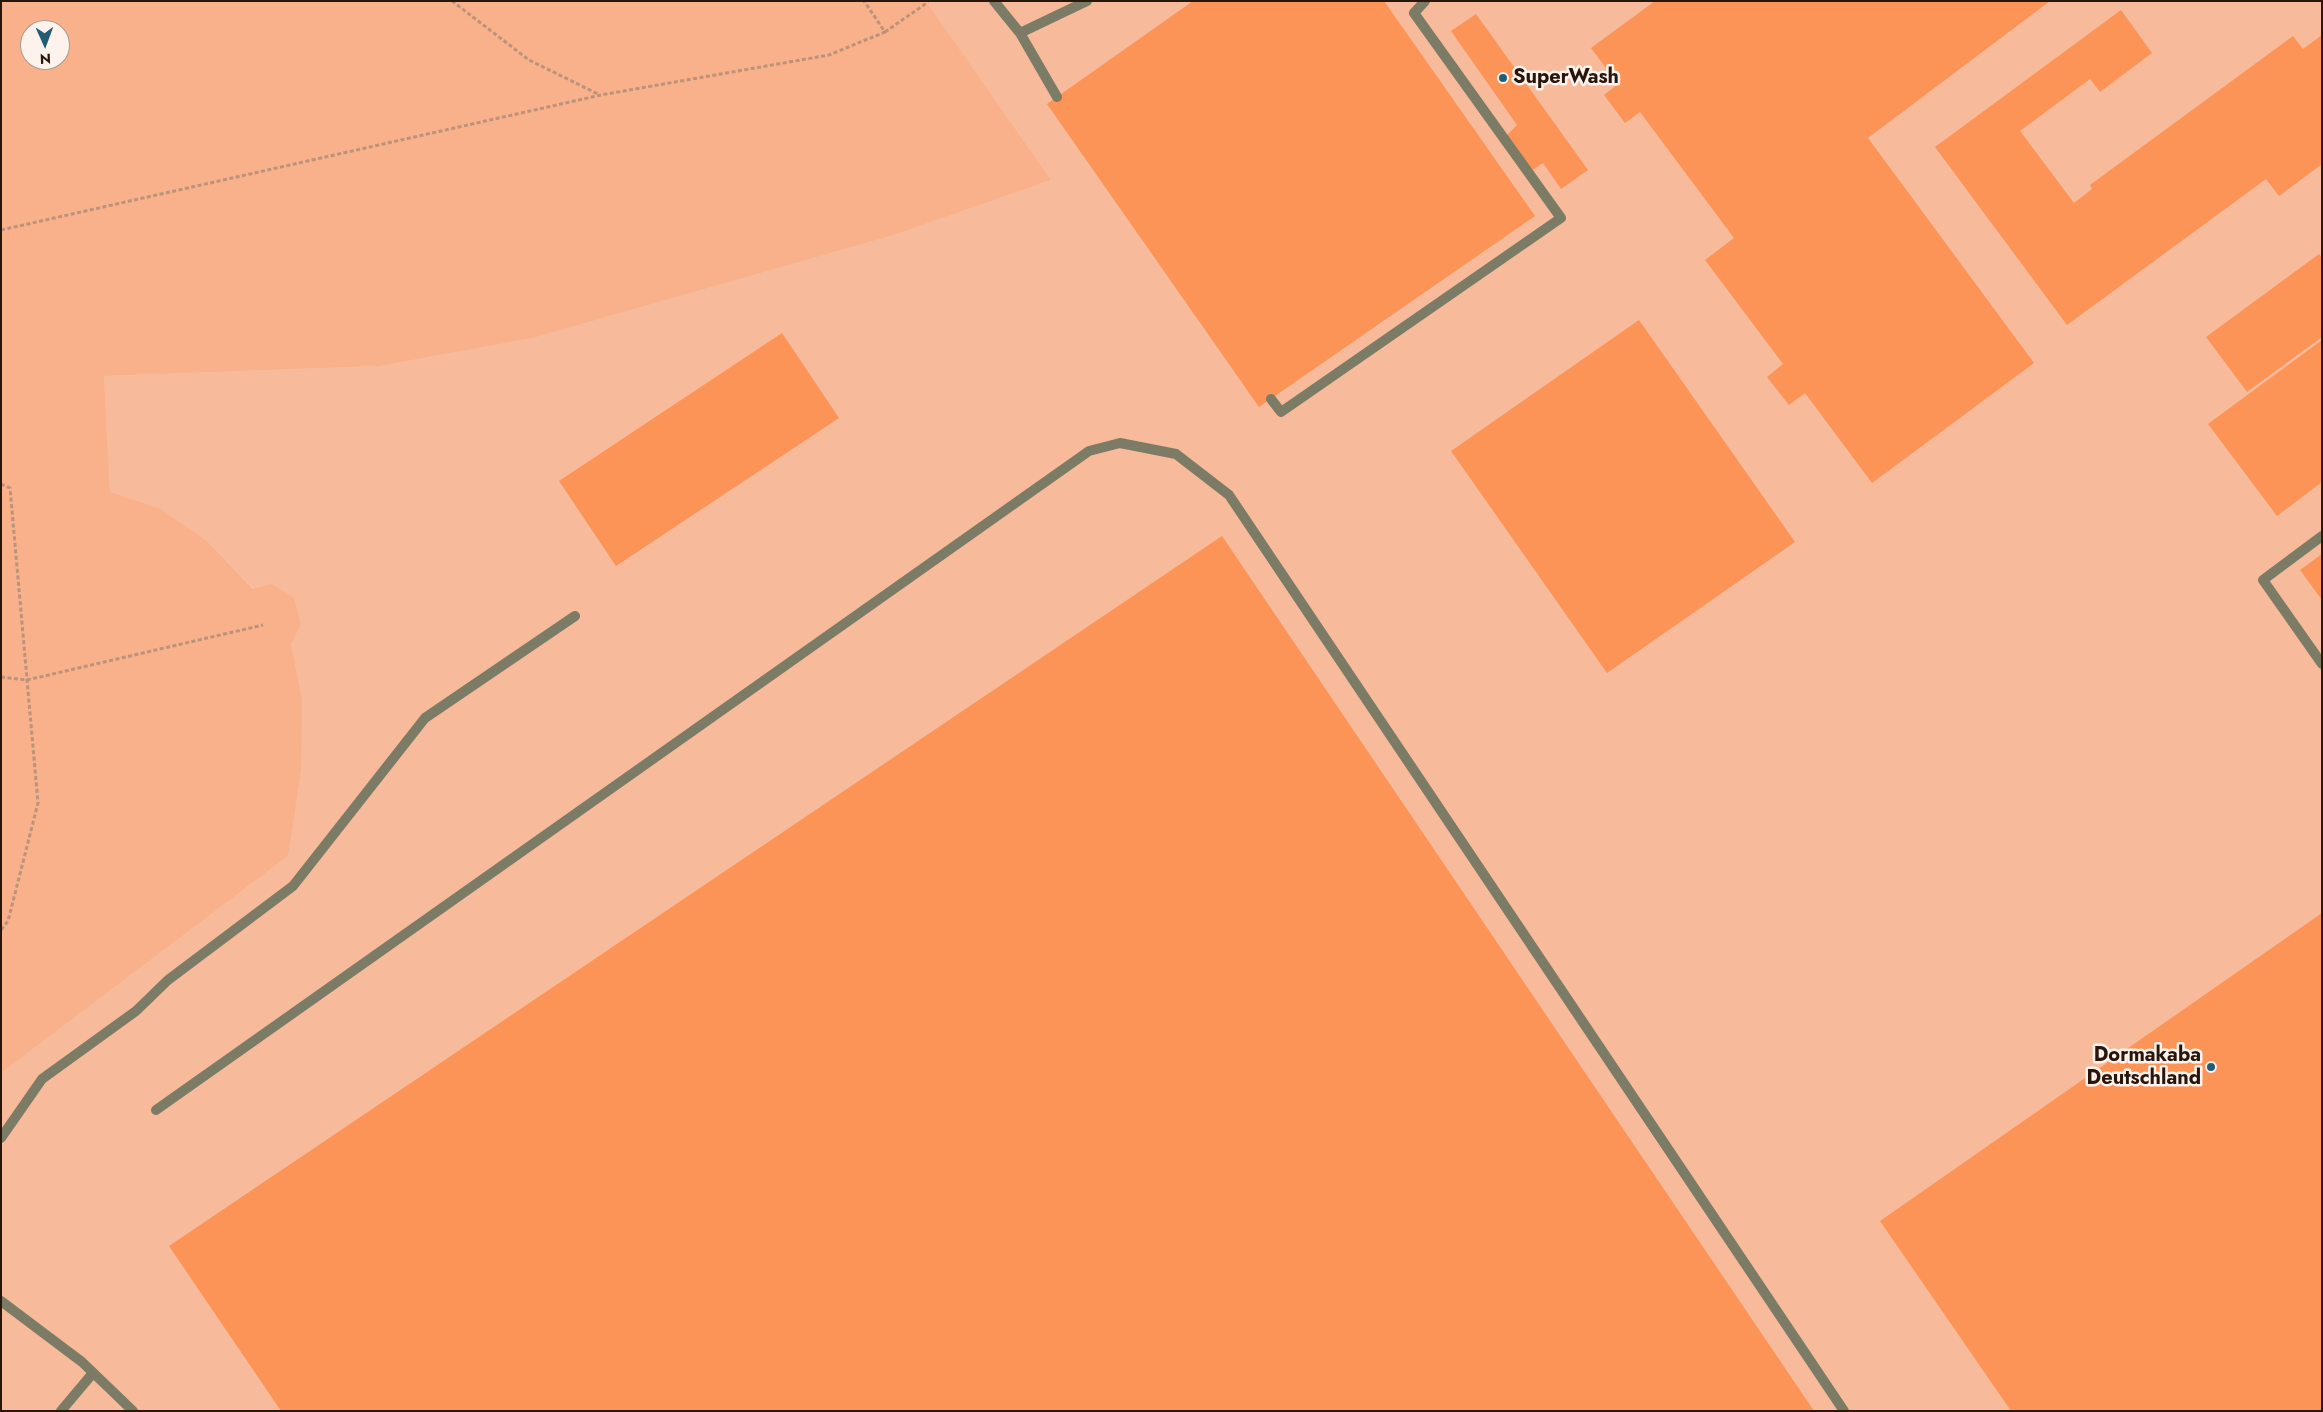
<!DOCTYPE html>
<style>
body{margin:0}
#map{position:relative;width:2323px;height:1412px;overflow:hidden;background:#fdc7ab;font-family:Jost,sans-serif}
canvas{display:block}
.frame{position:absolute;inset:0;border:2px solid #29160b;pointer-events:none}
.north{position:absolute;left:20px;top:20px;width:50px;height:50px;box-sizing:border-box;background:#fef2ed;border:1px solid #a99a93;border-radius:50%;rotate:178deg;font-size:14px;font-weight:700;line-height:20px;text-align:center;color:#29160b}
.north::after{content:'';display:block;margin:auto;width:18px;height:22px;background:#225d75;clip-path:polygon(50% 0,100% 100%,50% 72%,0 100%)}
</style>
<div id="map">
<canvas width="2323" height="1412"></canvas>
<div class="frame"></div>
<div class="north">N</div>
</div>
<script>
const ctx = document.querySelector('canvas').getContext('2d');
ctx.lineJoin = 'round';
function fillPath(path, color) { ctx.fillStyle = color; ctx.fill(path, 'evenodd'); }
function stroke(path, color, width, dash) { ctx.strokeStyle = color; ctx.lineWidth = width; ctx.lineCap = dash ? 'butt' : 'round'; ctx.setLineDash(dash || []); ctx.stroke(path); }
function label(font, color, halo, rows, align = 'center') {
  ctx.font = font + ' Jost,sans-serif'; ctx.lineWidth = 5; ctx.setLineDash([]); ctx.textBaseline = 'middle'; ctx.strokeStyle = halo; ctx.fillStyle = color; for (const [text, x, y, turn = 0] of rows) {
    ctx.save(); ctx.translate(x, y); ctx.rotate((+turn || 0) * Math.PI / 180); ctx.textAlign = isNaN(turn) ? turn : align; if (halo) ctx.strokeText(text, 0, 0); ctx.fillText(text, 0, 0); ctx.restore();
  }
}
fillPath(new Path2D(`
 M 926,1 L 2322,1 L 2322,1411 L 1,1411 L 1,1073 L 288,856 L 302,698 L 291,644 L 301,625 L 254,589 L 207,541 L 161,509 L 110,492 L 104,376 L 380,366 L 533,338 L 894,235 L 1051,180 Z`), '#f7ba9a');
fillPath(new Path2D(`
 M 1,1 L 926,1 L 1051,180 L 894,235 L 533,338 L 380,366 L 104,376 L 110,492 L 161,509 L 207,541 L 253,589 L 272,584 L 294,598 L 301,625 L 291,644 L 302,698 L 301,770 L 288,856 L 1,1073 ZM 30,30 L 60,30 L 60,60 L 30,60 Z`), '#f8b18b');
fillPath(new Path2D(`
 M 1193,1 L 1384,1 L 1535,216 L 1259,407 L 1047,104 Z
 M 1655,1 L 2050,1 L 1868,138 L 2034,363 L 1872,483 L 1805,393 L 1789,405 L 1767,377 L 1783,364 L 1705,260 L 1734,238 L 1640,112 L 1625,123 L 1604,95 L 1618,84 L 1591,48 Z
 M 2121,10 L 2152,53 L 2100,92 L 2090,79 L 2020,131 L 2074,203 L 2092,189 L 2090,185 L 2293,36 L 2303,49 L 2322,35 L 2322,164 L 2279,196 L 2266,179 L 2067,325 L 1935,147 Z
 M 1476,14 L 1588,170 L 1561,189 L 1543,163 L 1531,171 L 1506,136 L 1517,125 L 1451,31 Z
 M 2319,254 L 2322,257 L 2322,337 L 2247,392 L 2206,337 Z
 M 1639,320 L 1795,542 L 1607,673 L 1451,451 Z
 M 782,333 L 839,418 L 616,566 L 559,481 Z
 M 2322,340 L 2322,482 L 2277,516 L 2208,424 Z
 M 1222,536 L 1814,1411 L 281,1411 L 169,1246 Z
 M 2322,554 L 2322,600 L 2300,570 Z
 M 2322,913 L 2322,1411 L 2011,1411 L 1880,1221 Z`), '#fd9457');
stroke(new Path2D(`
 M 452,1 L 529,60 L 600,95
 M 885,32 L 928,2
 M 1,230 L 601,95 L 829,55 L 885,32 L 864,1
 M 1,484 L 10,488 L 38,803 L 8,921 L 1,930
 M 1,677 L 27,680 L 263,625`), '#bd927b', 3, [4, 2.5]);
stroke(new Path2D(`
 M 994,1 L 1020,33 L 1057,97
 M 1020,33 L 1087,1
 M 1271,399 L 1281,412 L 1561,218 L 1414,13 L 1425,1
 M 2322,536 L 2263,580 L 2322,664
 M 156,1110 L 1089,451 L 1120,443 L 1176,454 L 1229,495 L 1844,1411
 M 1,1138 L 42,1079 L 136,1011 L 168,980 L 293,886 L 425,718 L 575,616
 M 61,1411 L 93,1373`), '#7c7c66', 10);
stroke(new Path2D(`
 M 1,1301 L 82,1362 L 133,1411`), '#7c7c66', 10);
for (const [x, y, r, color] of [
 [1503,78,5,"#225d75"],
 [2211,1067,5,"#225d75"]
]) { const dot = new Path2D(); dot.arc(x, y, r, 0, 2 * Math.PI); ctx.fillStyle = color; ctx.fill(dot); stroke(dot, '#fef2ed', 2); }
label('bold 20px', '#29160b', '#fef2ed', [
 ["SuperWash",1513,78],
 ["Dormakaba",2201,1056,"right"],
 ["Deutschland",2201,1079,"right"]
], 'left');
</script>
